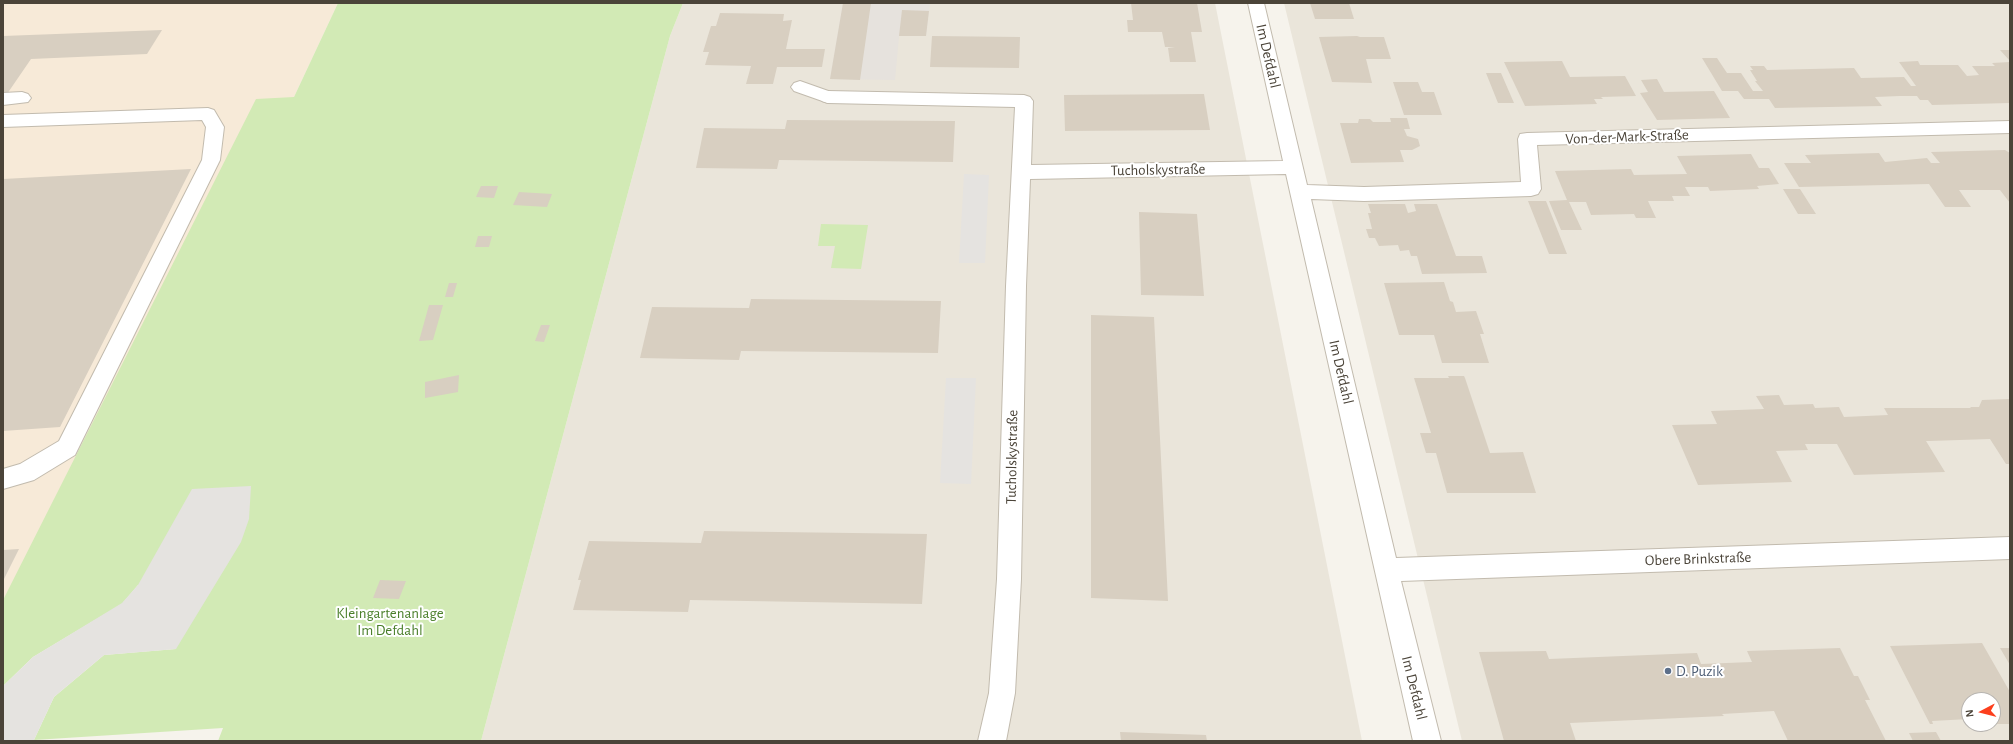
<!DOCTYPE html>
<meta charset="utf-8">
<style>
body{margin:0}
#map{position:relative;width:2013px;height:744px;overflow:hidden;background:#f6f3ec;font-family:"Alegreya Sans",sans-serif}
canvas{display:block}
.frame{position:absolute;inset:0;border:4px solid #4b4439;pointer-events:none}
.north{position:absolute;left:1961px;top:692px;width:40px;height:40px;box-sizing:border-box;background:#fff;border:1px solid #b7b4b0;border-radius:50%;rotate:263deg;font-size:11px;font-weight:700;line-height:16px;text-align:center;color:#4b4439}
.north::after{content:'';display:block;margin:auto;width:14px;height:18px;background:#fc3f1d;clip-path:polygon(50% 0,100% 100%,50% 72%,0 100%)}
</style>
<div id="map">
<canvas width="2013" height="744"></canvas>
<div class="frame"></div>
<div class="north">N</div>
</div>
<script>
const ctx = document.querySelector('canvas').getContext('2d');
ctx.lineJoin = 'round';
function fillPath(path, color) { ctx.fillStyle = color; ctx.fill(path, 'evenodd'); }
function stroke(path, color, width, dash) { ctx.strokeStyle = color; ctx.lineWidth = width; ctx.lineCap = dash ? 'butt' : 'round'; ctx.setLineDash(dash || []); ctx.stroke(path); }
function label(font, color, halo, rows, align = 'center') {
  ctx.font = font + ' "Alegreya Sans",sans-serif'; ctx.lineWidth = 4; ctx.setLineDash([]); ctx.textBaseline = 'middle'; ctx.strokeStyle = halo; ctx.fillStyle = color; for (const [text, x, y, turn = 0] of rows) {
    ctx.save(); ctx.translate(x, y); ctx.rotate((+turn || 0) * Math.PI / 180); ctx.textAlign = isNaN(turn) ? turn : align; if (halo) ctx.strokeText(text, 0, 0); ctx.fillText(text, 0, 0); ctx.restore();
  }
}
fillPath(new Path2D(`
 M 683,3 L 1215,3 L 1362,741 L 481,741 L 670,36 Z
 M 1284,3 L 2010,3 L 2010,741 L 1462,741 ZM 1969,700 L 1993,700 L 1993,724 L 1969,724 Z`), '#eae5da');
fillPath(new Path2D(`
 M 3,3 L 338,3 L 294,97 L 3,600 Z`), '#f7ead8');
fillPath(new Path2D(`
 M 843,3 L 930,3 L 926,36 L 899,36 L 895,80 L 830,79 Z`), '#e6e2dd');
fillPath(new Path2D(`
 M 338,3 L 683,3 L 670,36 L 481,741 L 218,741 L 223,728 L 34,740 L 54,697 L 104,655 L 176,649 L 138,585 L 122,604 L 33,657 L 3,686 L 3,600 L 256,99 L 294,97 Z
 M 821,224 L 868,225 L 861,269 L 831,268 L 835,246 L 818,246 Z`), '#d2eab5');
fillPath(new Path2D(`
 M 964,174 L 989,175 L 985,263 L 959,263 Z
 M 946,378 L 976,378 L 971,484 L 940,483 Z
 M 251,486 L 249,519 L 241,542 L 176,649 L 104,655 L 54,697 L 34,740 L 3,741 L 3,686 L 33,657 L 122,603 L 138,585 L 192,489 Z`), '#e5e3e0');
fillPath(new Path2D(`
 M 843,3 L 871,3 L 860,80 L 830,79 Z
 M 1131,3 L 1197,3 L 1202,32 L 1191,32 L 1196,62 L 1170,62 L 1168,48 L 1175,47 L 1165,47 L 1162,32 L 1128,32 L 1127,20 L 1133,20 Z
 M 1310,3 L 1349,3 L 1354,19 L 1315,19 Z
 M 902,10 L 929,11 L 926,36 L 899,36 Z
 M 720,13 L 784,14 L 783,21 L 792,20 L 786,49 L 825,49 L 822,67 L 777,67 L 773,84 L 746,84 L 751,66 L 705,65 L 709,52 L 703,52 L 711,26 L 716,26 Z
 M 162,30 L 147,54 L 31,59 L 7,94 L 3,94 L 3,36 Z
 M 932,36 L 1020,37 L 1019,68 L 930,67 Z
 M 1357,36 L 1360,37 L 1384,37 L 1391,59 L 1366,59 L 1372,83 L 1332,82 L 1319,37 Z
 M 2000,50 L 2010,50 L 2010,61 Z
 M 1702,58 L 1717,58 L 1727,73 L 1741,73 L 1753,91 L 1763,91 L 1755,81 L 1757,81 L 1750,70 L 1753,70 L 1750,66 L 1764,66 L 1767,70 L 1854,68 L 1861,78 L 1904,77 L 1911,86 L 1916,86 L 1899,62 L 1918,61 L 1920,65 L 1958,65 L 1967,76 L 1979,75 L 1972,66 L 1995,66 L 1992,63 L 2010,62 L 2010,103 L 1932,105 L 1928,100 L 1920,100 L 1917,96 L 1900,96 L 1875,97 L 1882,106 L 1775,108 L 1769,99 L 1744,99 L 1738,91 L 1722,91 Z
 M 1562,61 L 1570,77 L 1625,76 L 1636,96 L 1601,97 L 1603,99 L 1594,99 L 1597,104 L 1525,106 L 1504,62 Z
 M 1486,73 L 1501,73 L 1514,103 L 1498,103 Z
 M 1657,79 L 1664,92 L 1714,91 L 1730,118 L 1657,120 L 1640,93 L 1648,92 L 1641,80 Z
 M 1393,82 L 1418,82 L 1422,92 L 1434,92 L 1442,115 L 1404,115 Z
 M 1204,94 L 1210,130 L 1065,131 L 1064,95 Z
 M 1390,118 L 1407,118 L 1410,129 L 1404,129 L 1407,136 L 1418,139 L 1420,146 L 1412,150 L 1400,150 L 1404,162 L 1351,163 L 1340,123 L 1358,123 L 1359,119 L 1370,119 L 1373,122 L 1391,122 Z
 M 787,120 L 955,121 L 953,162 L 779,160 L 777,169 L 696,168 L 704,128 L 785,129 Z
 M 2005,150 L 2010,153 L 2010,203 L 2000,190 L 1959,190 L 1971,207 L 1945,207 L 1929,184 L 1799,187 L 1784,163 L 1811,163 L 1805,155 L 1879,153 L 1885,162 L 1927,158 L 1931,163 L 1940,163 L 1931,152 Z
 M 1751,154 L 1759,168 L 1769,168 L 1779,184 L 1757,186 L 1759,189 L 1710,191 L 1708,187 L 1685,187 L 1690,196 L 1672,196 L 1674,201 L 1648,201 L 1656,218 L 1636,218 L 1634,214 L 1591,215 L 1586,202 L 1569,202 L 1582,230 L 1561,230 L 1549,201 L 1567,200 L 1555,171 L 1631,169 L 1634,175 L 1687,174 L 1677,156 Z
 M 191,169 L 60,427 L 3,431 L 3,179 Z
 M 481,186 L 498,186 L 494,198 L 476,197 Z
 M 1783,189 L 1800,189 L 1816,214 L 1798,214 Z
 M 519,192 L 552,194 L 547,207 L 513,205 Z
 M 1528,201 L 1546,201 L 1567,254 L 1549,254 Z
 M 1368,204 L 1405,204 L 1408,213 L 1416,211 L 1414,204 L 1437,204 L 1456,256 L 1482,256 L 1487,273 L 1422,274 L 1417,256 L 1411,256 L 1409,250 L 1400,251 L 1398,245 L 1379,246 L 1375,238 L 1369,238 L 1366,229 L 1372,229 L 1368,213 L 1371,213 Z
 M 1139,212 L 1197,214 L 1204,296 L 1141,295 Z
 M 478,236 L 492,236 L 489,247 L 475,247 Z
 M 1444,282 L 1450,301 L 1453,302 L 1456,312 L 1476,311 L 1484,334 L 1480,334 L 1489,363 L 1442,363 L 1434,335 L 1399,335 L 1384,283 Z
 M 449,283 L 457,283 L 453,297 L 445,297 Z
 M 751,299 L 941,301 L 938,353 L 741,351 L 739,360 L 640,358 L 652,307 L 749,308 Z
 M 429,305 L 443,305 L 433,340 L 419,341 Z
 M 1091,315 L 1154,317 L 1168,601 L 1091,598 Z
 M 541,325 L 550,325 L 544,342 L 535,341 Z
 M 459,375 L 458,392 L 425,398 L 425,382 Z
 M 1448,376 L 1464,376 L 1465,378 L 1490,453 L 1523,452 L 1536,493 L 1447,493 L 1436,453 L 1426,453 L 1420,433 L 1431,433 L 1414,378 L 1449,378 Z
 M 1779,395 L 1784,405 L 1813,404 L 1815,408 L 1839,407 L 1844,417 L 1888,415 L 1884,408 L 1971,408 L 1970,407 L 1979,407 L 1982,400 L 2009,399 L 2010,464 L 2006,464 L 1990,439 L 1929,441 L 1926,441 L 1945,472 L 1854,475 L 1837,444 L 1805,444 L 1808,450 L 1776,451 L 1792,482 L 1698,485 L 1672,425 L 1717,424 L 1711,411 L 1764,409 L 1756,396 Z
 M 704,531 L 927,534 L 922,604 L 690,600 L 688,612 L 573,610 L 581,580 L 578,580 L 589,541 L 701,543 Z
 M 19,549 L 3,581 L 3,550 Z
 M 380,580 L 406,581 L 399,599 L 373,598 Z
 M 1982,643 L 2010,692 L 2010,724 L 1993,724 L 1993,700 L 1969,700 L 1969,719 L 1932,721 L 1933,724 L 1930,724 L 1890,646 Z
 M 1840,648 L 1854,676 L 1858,676 L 1870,700 L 1865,700 L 1886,741 L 1788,741 L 1774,711 L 1722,714 L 1724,716 L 1570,723 L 1576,741 L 1504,741 L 1479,652 L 1546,651 L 1549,659 L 1697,653 L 1701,664 L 1752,662 L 1747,651 Z
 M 2000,648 L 2010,648 L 2010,665 Z
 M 1120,732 L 1206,735 L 1207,741 L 1121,741 Z
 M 1936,732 L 1941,741 L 1913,741 L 1909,733 Z`), '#d8cfc1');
const service = new Path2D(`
 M 800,81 L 834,93 L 837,97 L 834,101 L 828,103 L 794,91 L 791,87 L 794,83 Z
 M 22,92 L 28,94 L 31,98 L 28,102 L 3,105 L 3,93 Z
 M 208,108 L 214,110 L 224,127 L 220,160 L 75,455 L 34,480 L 3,489 L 3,469 L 20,464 L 59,441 L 202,160 L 206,127 L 202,120 L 3,127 L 3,115 Z`);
const minor = new Path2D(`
 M 1248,3 L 1264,3 L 1307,185 L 1364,187 L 1521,182 L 1518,139 L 1520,134 L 1527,133 L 2010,121 L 2010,133 L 1537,145 L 1541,189 L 1538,194 L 1531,196 L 1364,201 L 1311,199 L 1396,558 L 2010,537 L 2010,559 L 1401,581 L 1441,741 L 1413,741 L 1286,174 L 1030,179 L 1026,286 L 1021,579 L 1015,693 L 1006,741 L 978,741 L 989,693 L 997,579 L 1006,286 L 1015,107 L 828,103 L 822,101 L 819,97 L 822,93 L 828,91 L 1024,95 L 1030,97 L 1033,101 L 1031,165 L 1283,161 Z`);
stroke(service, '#c2bbae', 2);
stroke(minor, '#c2bbae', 2);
fillPath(service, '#fff');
fillPath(minor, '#fff');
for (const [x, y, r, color] of [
 [1668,671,4,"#5c6f8a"]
]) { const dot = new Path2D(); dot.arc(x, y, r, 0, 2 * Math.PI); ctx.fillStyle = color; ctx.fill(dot); stroke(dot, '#fff', 1.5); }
label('15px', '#4b4439', '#fff', [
 ["Im Defdahl",1268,56,77],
 ["Von-der-Mark-Straße",1627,137,-2],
 ["Tucholskystraße",1158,170,-1],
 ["Im Defdahl",1341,372,77],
 ["Tucholskystraße",1012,457,-89],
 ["Obere Brinkstraße",1698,559,-2],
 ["Im Defdahl",1414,688,76]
]);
label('15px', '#4a7f2a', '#fff', [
 ["Kleingartenanlage",390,613],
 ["Im Defdahl",390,630]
]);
label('15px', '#4e5e75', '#fff', [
 ["D. Puzik",1676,671]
], 'left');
</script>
